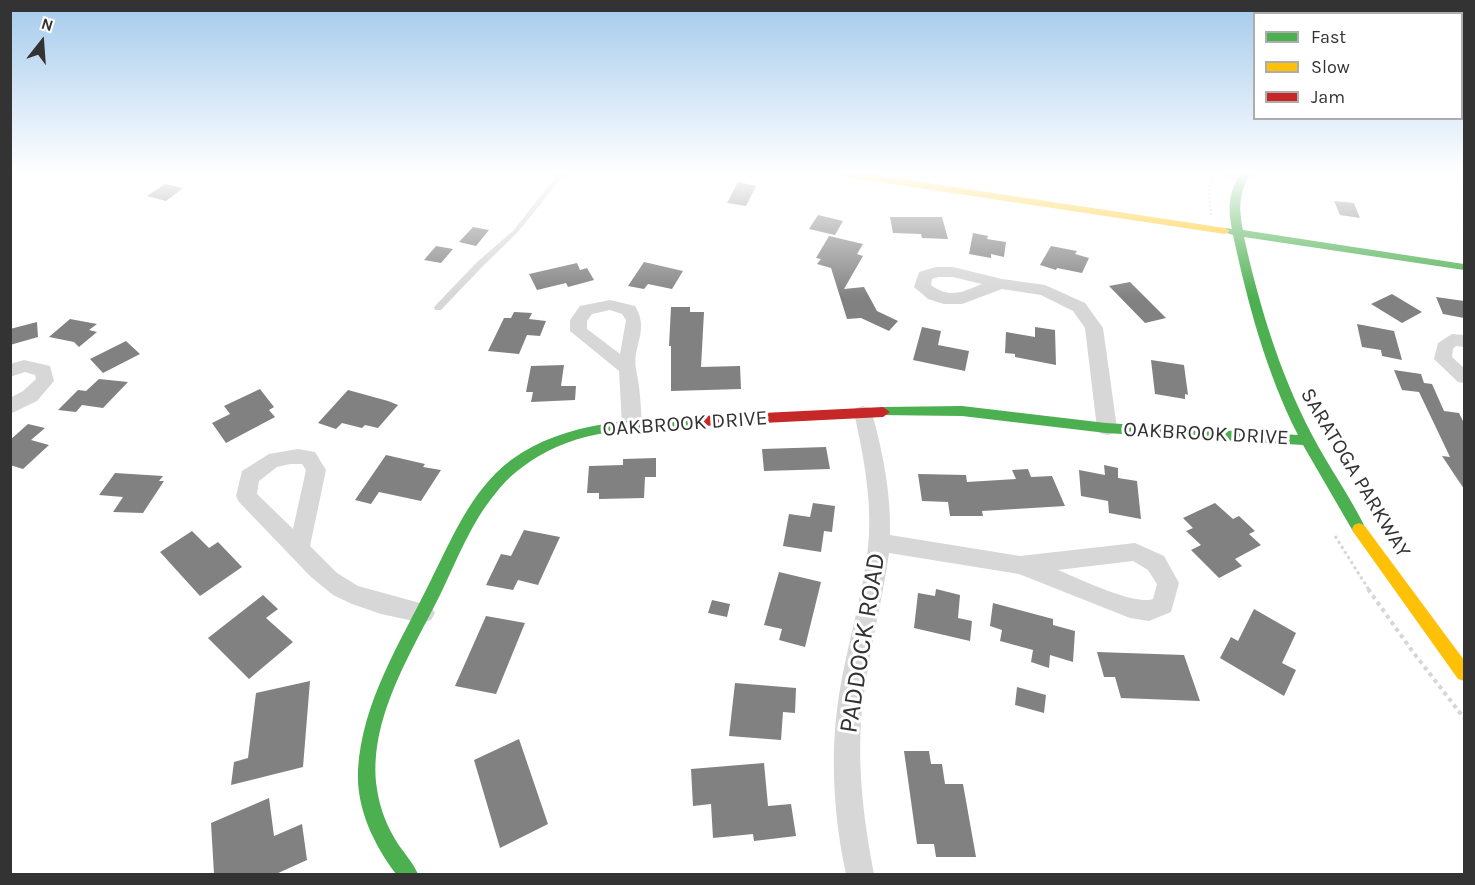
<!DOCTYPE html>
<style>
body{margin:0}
#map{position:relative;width:1475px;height:885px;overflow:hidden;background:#fff;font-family:Karla,sans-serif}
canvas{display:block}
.frame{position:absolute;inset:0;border:12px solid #333;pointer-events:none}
.legend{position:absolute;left:1253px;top:12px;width:210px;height:108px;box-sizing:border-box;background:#fff;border:2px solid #adadad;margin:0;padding:8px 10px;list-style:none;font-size:18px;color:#333}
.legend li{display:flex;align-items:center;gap:12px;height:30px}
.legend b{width:30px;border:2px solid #adadad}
.north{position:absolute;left:12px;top:12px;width:60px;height:60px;-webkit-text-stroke:4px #fff;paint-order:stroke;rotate:17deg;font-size:16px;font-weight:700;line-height:24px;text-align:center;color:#333}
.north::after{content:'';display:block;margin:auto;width:21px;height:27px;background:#333;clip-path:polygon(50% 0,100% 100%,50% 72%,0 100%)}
</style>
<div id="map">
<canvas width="1475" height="885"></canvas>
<div class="frame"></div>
<ul class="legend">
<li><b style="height:8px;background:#4caf50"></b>Fast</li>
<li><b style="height:8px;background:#ffc107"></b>Slow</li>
<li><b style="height:8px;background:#c62828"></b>Jam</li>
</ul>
<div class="north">N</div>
</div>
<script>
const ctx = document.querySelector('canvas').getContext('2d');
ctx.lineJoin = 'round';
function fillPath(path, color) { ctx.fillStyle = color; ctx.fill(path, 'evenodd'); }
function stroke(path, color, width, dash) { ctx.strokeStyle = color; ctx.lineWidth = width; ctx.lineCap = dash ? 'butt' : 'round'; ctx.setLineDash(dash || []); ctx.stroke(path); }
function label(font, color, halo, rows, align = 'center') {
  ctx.font = font + ' Karla,sans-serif'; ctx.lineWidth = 6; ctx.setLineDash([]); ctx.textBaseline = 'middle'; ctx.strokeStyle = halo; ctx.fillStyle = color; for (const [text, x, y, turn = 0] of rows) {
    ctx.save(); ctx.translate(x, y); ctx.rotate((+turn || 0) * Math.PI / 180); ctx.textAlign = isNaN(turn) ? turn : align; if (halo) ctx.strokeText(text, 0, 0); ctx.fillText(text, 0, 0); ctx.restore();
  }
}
fillPath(new Path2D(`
 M 738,182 L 756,186 L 746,206 L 727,203 Z
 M 165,184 L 183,188 L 166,201 L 147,196 Z
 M 1334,201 L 1354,203 L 1360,218 L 1340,215 Z
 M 818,215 L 843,221 L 835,235 L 809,229 Z
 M 890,217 L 942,217 L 948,239 L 922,238 L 921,234 L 893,233 Z
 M 473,227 L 489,230 L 476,246 L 459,242 Z
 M 973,233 L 988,236 L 987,239 L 1006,242 L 1004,257 L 991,254 L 991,258 L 969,254 Z
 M 829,236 L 863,244 L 857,254 L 863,256 L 844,289 L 864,287 L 877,311 L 898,321 L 889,331 L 861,318 L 847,319 L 831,268 L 817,264 L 821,259 L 816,258 Z
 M 436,246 L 453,249 L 441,263 L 424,260 Z
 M 1051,246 L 1077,251 L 1075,254 L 1089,258 L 1082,273 L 1057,268 L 1056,270 L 1040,265 Z
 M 644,262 L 683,271 L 672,289 L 648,284 L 644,289 L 628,286 Z
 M 577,263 L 580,270 L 587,268 L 594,280 L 568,287 L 566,283 L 537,290 L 529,274 Z
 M 1130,282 L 1166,318 L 1145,323 L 1109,286 Z
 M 1392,294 L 1422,312 L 1402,323 L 1371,304 Z
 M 1436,297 L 1464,301 L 1464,318 L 1443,314 Z
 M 671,307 L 690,307 L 690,312 L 704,312 L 701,367 L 740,366 L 741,389 L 671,391 L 671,346 L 669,346 Z
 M 514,312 L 532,313 L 529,319 L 546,321 L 540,336 L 527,335 L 519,354 L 488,351 L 504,318 L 511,318 Z
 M 70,319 L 97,324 L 89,330 L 97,332 L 79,347 L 74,342 L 49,337 Z
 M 37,322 L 38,337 L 10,345 L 10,329 Z
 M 1357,324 L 1394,331 L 1402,360 L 1382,356 L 1381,350 L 1362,347 Z
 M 922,327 L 941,331 L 938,345 L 969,351 L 965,371 L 913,360 Z
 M 1035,327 L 1055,330 L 1056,365 L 1015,357 L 1015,354 L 1005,353 L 1006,332 L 1035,337 Z
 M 126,341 L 140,354 L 103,373 L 90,359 Z
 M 1151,360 L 1184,365 L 1188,395 L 1185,394 L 1185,399 L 1155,394 Z
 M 564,365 L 561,386 L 576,386 L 575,400 L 531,402 L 533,392 L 526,392 L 531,366 Z
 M 1394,370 L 1421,374 L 1424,383 L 1432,384 L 1444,411 L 1459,413 L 1464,423 L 1464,489 L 1442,456 L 1450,457 L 1419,392 L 1402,390 Z
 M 99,379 L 128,382 L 103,408 L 82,405 L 76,412 L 58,410 L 78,390 L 86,391 Z
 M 260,389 L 274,407 L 269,410 L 275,417 L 226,443 L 212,423 L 230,414 L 224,406 Z
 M 348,390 L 388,401 L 398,405 L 378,428 L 365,425 L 362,428 L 342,423 L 336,429 L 318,423 Z
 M 28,424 L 45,428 L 31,440 L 49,445 L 23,469 L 10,465 L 10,440 Z
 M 826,447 L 830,469 L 764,471 L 762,449 Z
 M 386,455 L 425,464 L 423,467 L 441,470 L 421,501 L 379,492 L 371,504 L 355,500 Z
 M 656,458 L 656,477 L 645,477 L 644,498 L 599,499 L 599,493 L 587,493 L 589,466 L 623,465 L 623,459 Z
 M 1104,465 L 1118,468 L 1118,478 L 1137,481 L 1141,519 L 1109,513 L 1108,501 L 1081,496 L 1079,470 L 1105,475 Z
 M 1028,469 L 1031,477 L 1052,476 L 1065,506 L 982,511 L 983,516 L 950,516 L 948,502 L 922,501 L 918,474 L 966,475 L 967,482 L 1016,479 L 1012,470 Z
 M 115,473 L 163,476 L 159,481 L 164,481 L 143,513 L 113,512 L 123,497 L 99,495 Z
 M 813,503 L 835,506 L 832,532 L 824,531 L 821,552 L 783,546 L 789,514 L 810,517 Z
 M 1215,503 L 1233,519 L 1239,516 L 1255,531 L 1249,534 L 1261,545 L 1235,559 L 1242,566 L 1219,578 L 1191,550 L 1201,545 L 1186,531 L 1193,528 L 1183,518 Z
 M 524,530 L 560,537 L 538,585 L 518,580 L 513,590 L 486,585 L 501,554 L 511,556 Z
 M 192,531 L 209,548 L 218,542 L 242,567 L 200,596 L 160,552 Z
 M 779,572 L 821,582 L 805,647 L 779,640 L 782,629 L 764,625 Z
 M 936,589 L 960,595 L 958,618 L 972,621 L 970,641 L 914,628 L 918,593 L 935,596 Z
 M 263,595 L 278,609 L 266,618 L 293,642 L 249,679 L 208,638 Z
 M 712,600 L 730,604 L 727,617 L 708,613 Z
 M 993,603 L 1053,619 L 1053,625 L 1075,631 L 1073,662 L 1050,655 L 1049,668 L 1031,662 L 1033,650 L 1000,641 L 1002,630 L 990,626 Z
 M 1254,609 L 1296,633 L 1282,663 L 1296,670 L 1284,696 L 1220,658 L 1231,637 L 1238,641 Z
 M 486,616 L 525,623 L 496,694 L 455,686 Z
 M 1097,652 L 1184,655 L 1200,701 L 1121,698 L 1115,677 L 1104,677 Z
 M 310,681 L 303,767 L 231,785 L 234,762 L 248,758 L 256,693 Z
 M 735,683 L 796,688 L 795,713 L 783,712 L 781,740 L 729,736 Z
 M 1017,687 L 1046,695 L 1044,713 L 1015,705 Z
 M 519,739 L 548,824 L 500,848 L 474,760 Z
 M 904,751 L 929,751 L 931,764 L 942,764 L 945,784 L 963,784 L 976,857 L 936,857 L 934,844 L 917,844 Z
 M 764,763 L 768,806 L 791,804 L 796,836 L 754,841 L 753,834 L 713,838 L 711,804 L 693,806 L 691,769 Z
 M 269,798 L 274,836 L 302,824 L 307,860 L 276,874 L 214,874 L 211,823 Z`), '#818181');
stroke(new Path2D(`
 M 1211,215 L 1209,189 L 1213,177`), '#d6d6d6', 2, [2, 2]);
stroke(new Path2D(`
 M 1335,536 L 1369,590`), '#d6d6d6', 3, [3, 3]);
stroke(new Path2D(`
 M 1368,589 L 1413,652 L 1464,718`), '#d6d6d6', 4, [4, 4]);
fillPath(new Path2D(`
 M 558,174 L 565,174 L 517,233 L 483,266 L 441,310 L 435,310 L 434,308 L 435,306 L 477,262 L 513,231 Z`), '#d7d7d7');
fillPath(new Path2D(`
 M 1220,174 L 1240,174 L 1246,179 L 1239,183 Z
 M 936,267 L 953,267 L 1002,279 L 1045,285 L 1085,303 L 1103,328 L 1117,428 L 1114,433 L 1107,435 L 1100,433 L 1097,428 L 1085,328 L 1073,311 L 1041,295 L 1002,289 L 962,304 L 944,304 L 928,299 L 914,287 L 919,272 ZM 938,277 L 953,277 L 982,284 C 962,292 950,299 931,285 L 932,279 Z
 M 610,300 L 635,306 C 650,330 632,346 636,369 C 640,388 641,406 642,425 L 639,430 L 632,432 L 625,430 L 622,425 L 619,371 L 570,331 L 570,320 L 580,306 ZM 610,310 L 622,314 L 626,320 L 620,354 L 587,329 L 587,321 L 592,314 Z
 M 1452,334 L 1464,335 L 1464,347 L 1456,346 L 1453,349 L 1452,357 L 1464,368 L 1464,383 L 1458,382 L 1434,359 L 1438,343 Z
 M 24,360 L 50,366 L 54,381 L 37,401 L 10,414 L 10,398 L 23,391 L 36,379 L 35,375 L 25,372 L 10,377 L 10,364 Z
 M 863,406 L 870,408 L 872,413 C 883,453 891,493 890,535 L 1020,556 L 1135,543 L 1164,556 L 1179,583 L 1171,612 L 1149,621 L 1130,618 L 1019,574 L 889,553 C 882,603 869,651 863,701 C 856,759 863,817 874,874 L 846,874 C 834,818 830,758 838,702 C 846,646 865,592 869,535 C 871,494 863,453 854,413 L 856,408 ZM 1133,561 L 1148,570 L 1157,584 L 1153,599 C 1135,606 1078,578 1058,570 Z
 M 298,449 L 315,452 L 326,470 L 310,546 L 337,573 L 358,586 L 431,606 L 435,613 L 431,620 L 423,623 L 381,614 L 352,604 L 333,595 L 311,577 L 239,502 L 236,496 L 242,471 L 269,454 ZM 290,464 L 302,464 L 306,470 L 293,529 L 257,494 L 259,481 L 277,467 Z`), '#d7d7d7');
fillPath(new Path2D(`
 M 1241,174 L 1251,174 C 1238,192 1239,210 1243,230 L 1464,264 L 1464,270 L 1244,237 C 1259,305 1279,371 1311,433 C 1328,466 1350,496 1366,529 L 1364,533 L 1359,535 L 1354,533 L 1303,445 L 1106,433 L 962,416 L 878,415 L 876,412 L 883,407 L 962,406 L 1106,423 L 1298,435 C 1266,372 1248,304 1233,235 L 1220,231 L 1225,228 L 1232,229 C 1228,209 1228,191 1241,174 Z
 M 703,416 L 710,421 L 703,426 C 649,428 587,427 539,456 C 522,466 507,478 495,494 C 471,523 457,560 441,593 C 412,652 367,720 377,789 C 380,809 387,827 398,844 C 405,854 413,863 418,874 L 396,874 C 374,845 356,808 358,770 C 362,702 400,643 429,584 C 451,541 470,491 511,460 C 566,420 638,419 703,416 Z`), '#4caf50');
fillPath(new Path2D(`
 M 841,174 L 868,174 L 1225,228 L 1230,231 L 1225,234 L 846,177 Z
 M 1359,523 L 1364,525 L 1464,660 L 1464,681 L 1458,679 L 1354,533 L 1352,529 L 1354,525 Z`), '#ffc107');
fillPath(new Path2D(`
 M 883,407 L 890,412 L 883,417 L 703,426 L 696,421 L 703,416 Z`), '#c62828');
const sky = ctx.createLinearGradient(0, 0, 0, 298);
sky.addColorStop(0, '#a3caec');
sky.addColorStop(0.58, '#fff');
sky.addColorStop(1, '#ffffff00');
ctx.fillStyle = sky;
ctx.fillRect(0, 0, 1475, 298);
label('21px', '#333', '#fff', [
 ["OAKBROOK DRIVE",685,424,-4],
 ["OAKBROOK DRIVE",1206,434,3],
 ["SARATOGA PARKWAY",1355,473,59]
]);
label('26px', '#333', '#fff', [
 ["PADDOCK ROAD",863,643,-81]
]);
</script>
